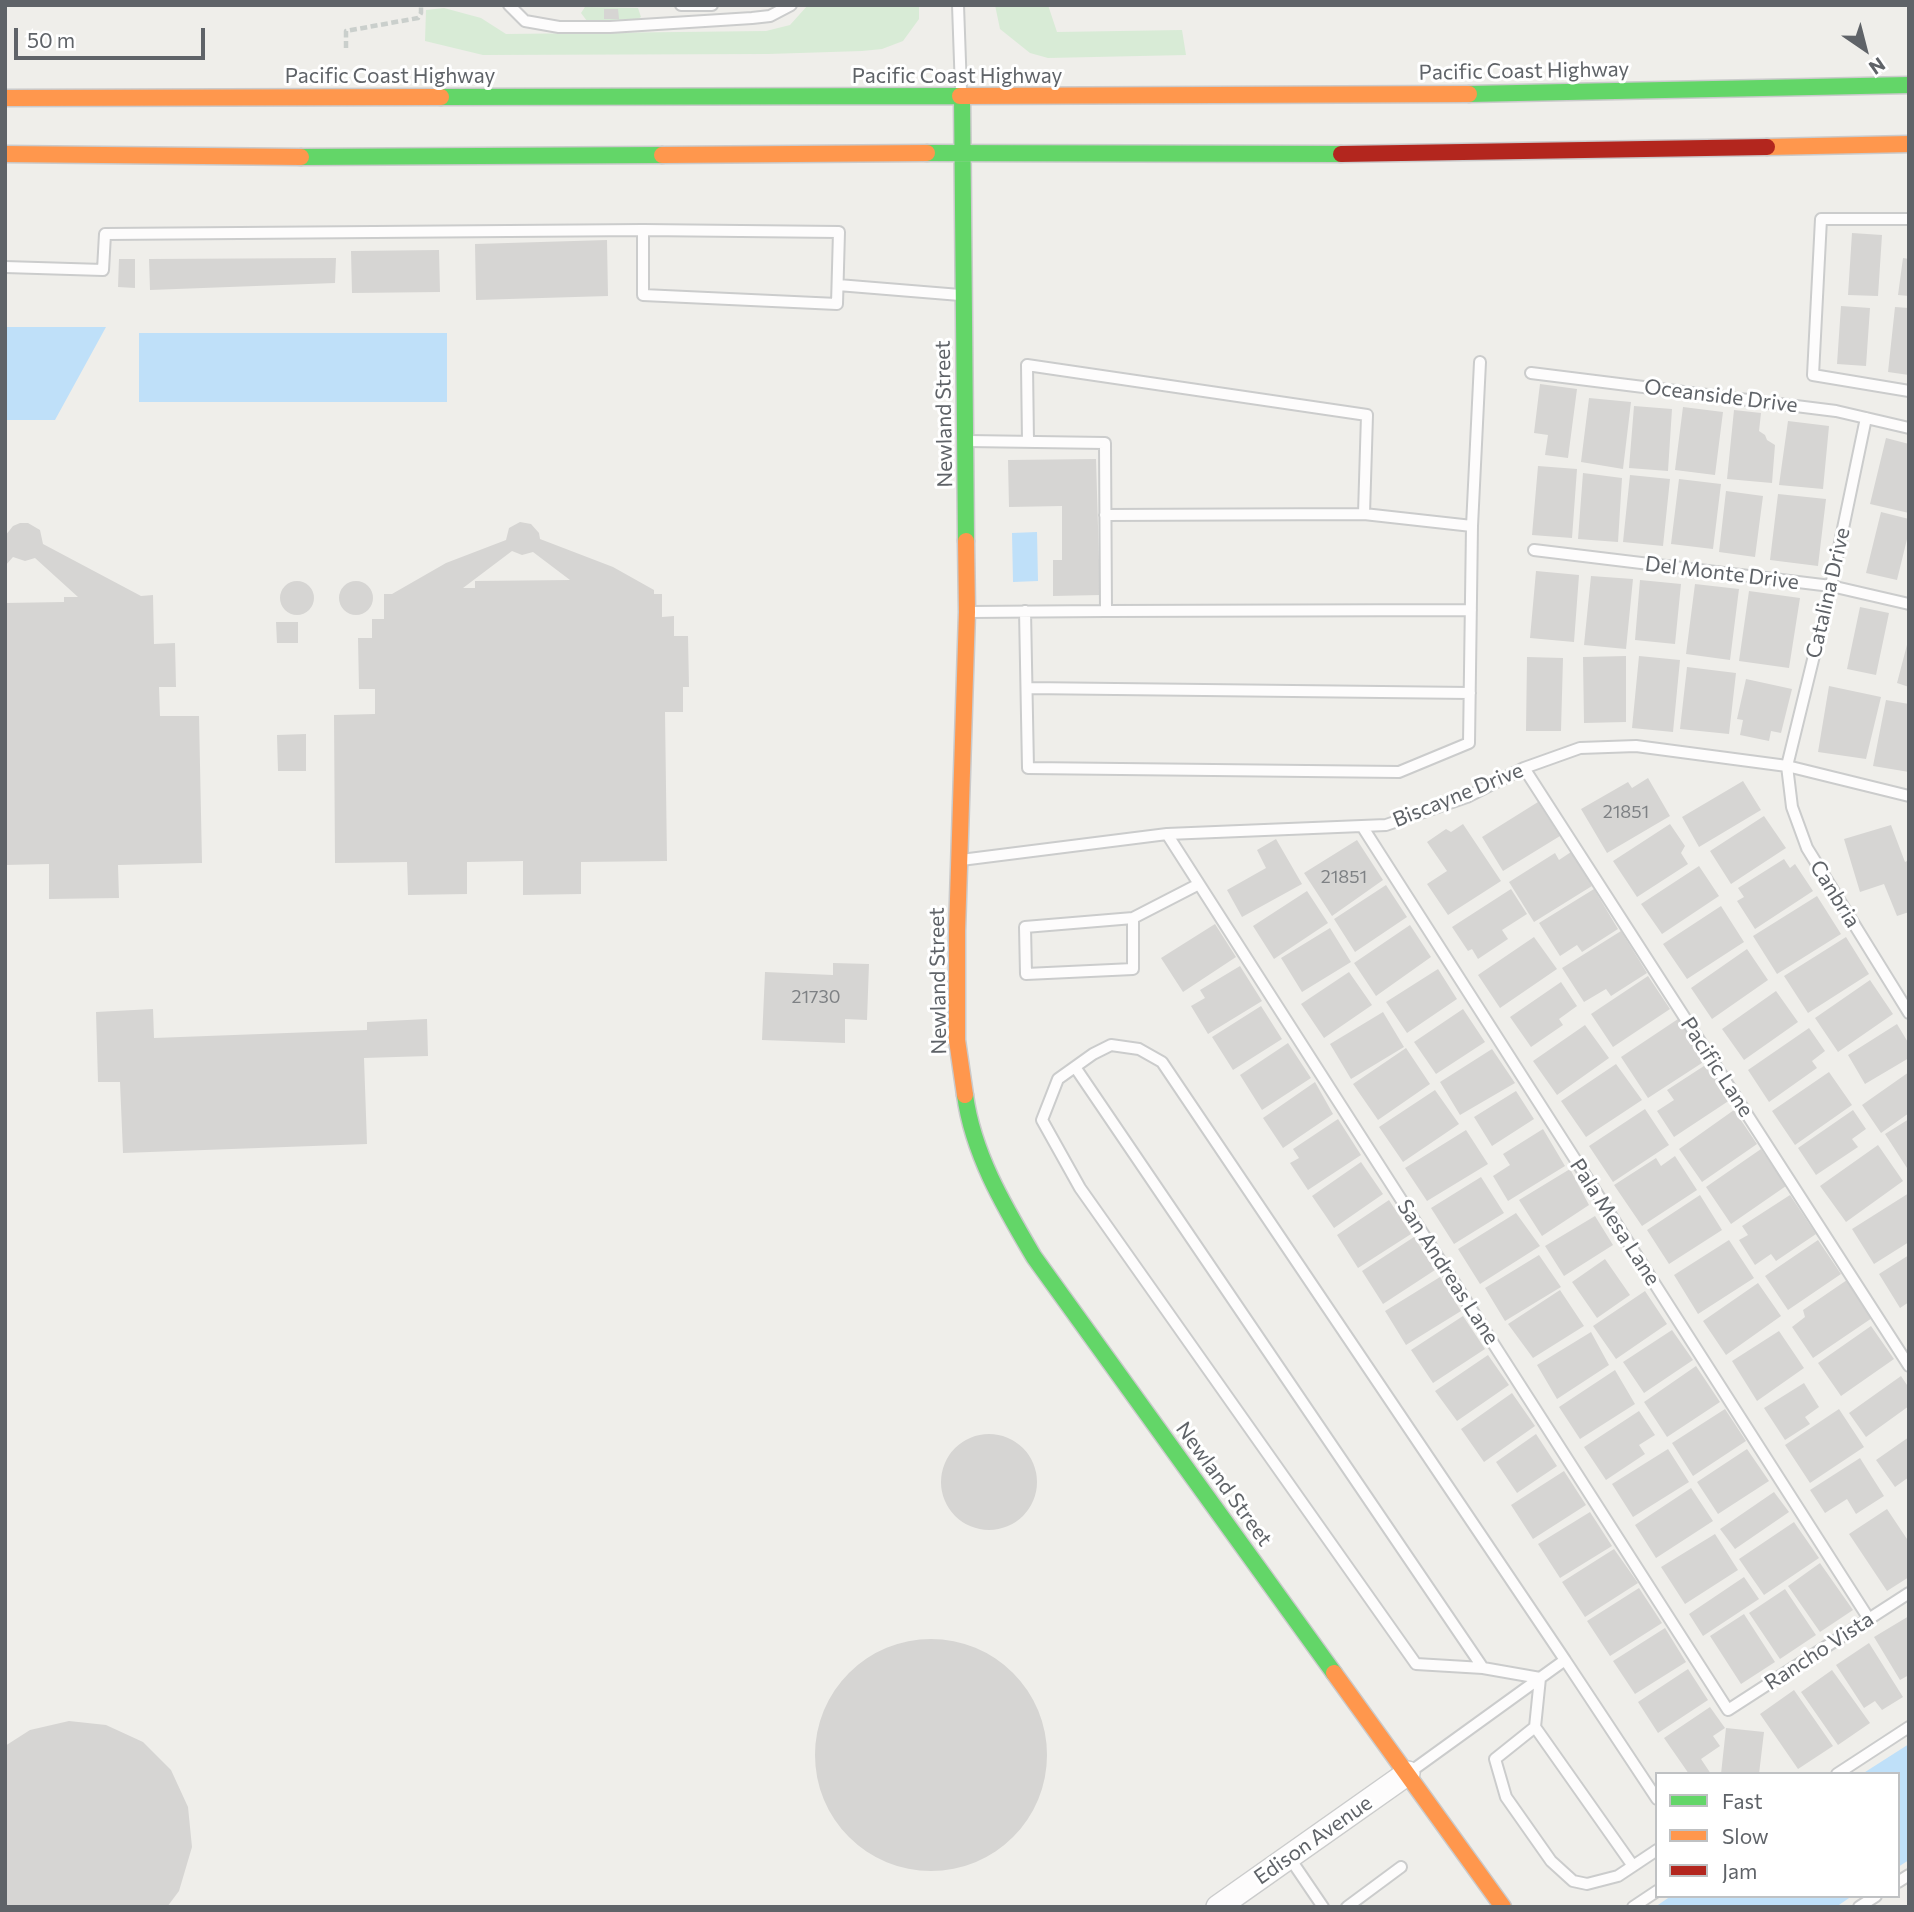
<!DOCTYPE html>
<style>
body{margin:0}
#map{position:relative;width:1914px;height:1912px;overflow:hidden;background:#efeeea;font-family:Commissioner,sans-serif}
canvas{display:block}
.frame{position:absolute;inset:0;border:7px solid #5f6368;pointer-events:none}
.legend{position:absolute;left:1655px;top:1772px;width:245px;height:126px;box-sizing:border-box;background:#fff;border:2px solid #bfc1c3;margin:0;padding:9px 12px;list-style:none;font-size:21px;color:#5f6368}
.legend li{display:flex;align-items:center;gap:14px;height:35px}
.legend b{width:35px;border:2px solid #bfc1c3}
.north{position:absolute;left:1830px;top:14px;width:70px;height:70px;-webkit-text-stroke:5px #fff;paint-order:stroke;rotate:145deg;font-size:19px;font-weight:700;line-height:28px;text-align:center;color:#5f6368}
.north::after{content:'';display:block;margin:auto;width:24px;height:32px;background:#5f6368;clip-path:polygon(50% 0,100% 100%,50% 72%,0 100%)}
.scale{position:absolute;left:14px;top:28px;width:191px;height:32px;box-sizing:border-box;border:4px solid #5f6368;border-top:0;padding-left:9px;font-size:21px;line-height:24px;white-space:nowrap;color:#5f6368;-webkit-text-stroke:5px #fff;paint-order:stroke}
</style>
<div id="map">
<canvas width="1914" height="1912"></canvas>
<div class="frame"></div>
<ul class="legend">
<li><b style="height:9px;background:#63d668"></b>Fast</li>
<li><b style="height:9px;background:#ff974d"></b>Slow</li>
<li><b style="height:9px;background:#b3261e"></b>Jam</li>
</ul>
<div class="north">N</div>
<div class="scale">50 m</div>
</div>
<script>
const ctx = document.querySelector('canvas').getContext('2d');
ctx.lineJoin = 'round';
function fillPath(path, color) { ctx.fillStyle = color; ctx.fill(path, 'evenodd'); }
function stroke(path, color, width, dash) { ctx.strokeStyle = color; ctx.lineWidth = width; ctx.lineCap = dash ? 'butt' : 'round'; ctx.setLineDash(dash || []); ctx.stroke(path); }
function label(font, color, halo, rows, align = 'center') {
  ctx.font = font + ' Commissioner,sans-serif'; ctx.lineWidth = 6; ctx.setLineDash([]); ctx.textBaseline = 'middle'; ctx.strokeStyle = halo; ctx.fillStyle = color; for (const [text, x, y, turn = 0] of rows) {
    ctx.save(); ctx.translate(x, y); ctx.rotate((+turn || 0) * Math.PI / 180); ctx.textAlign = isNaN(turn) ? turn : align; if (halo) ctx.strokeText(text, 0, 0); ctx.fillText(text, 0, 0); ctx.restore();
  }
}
fillPath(new Path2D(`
 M 808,5 L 919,5 L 919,19 L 903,41 L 882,49 L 862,51 L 768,54 L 483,55 L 425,41 L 426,10 L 444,8 L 481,18 L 506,34 L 766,31 L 790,25 Z
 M 995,5 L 1048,5 L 1057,32 L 1182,30 L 1186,55 L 1048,58 L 1030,53 L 1000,29 Z
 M 585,7 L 638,8 L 641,17 L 638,19 L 587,21 L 581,13 Z`), '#d8ebd6');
fillPath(new Path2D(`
 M 5,327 L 106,327 L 55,420 L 5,420 Z
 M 139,333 L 447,333 L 447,402 L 139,402 Z
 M 1037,532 L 1038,581 L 1013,582 L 1012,533 Z
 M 1909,1744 L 1909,1860 L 1898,1867 L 1898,1774 L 1862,1774 Z
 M 1671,1896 L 1852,1896 L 1836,1907 L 1655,1907 Z`), '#bfe0f9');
fillPath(new Path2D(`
 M 604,9 L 618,9 L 619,19 L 604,19 Z
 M 1852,233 L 1882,235 L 1878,296 L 1848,295 Z
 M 607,240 L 608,296 L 476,300 L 475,244 Z
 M 439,250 L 440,292 L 352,293 L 351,251 Z
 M 336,258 L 335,283 L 150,290 L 149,259 Z
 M 1903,258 L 1909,259 L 1909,296 L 1898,295 Z
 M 119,259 L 135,259 L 135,288 L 118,287 Z
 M 1841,306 L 1870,308 L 1866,366 L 1837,364 Z
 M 1895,307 L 1909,308 L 1909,375 L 1888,372 Z
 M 1540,384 L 1577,389 L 1568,458 L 1545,455 L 1548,435 L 1534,433 Z
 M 1589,398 L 1631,402 L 1623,469 L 1581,462 Z
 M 1634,406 L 1672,409 L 1668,471 L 1629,468 Z
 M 1683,407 L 1723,412 L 1715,475 L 1675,470 Z
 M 1734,410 L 1761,413 L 1759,431 L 1765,435 L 1767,440 L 1775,445 L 1772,483 L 1727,479 Z
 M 1788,421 L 1829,426 L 1823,489 L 1779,485 Z
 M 1886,438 L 1909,444 L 1909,513 L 1870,504 Z
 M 1096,459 L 1100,595 L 1053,596 L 1053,560 L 1062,560 L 1062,506 L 1009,507 L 1008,460 Z
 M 1538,466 L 1577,469 L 1572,538 L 1532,535 Z
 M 1583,473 L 1622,478 L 1618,542 L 1578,539 Z
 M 1630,475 L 1670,479 L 1663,546 L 1623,542 Z
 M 1679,479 L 1721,484 L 1713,549 L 1671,544 Z
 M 1726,491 L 1763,496 L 1755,557 L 1719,552 Z
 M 1778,494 L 1826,499 L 1818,566 L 1770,560 Z
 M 1881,512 L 1909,519 L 1909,531 L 1897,580 L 1866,573 Z
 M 520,522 L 531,524 L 539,533 L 540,539 L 613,567 L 654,590 L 654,594 L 662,594 L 662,617 L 674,616 L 674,636 L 688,636 L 689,687 L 683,687 L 683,712 L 665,712 L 667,861 L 581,862 L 581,894 L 523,895 L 523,861 L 467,862 L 467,894 L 408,895 L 407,862 L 335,863 L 334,715 L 375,714 L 375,689 L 359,689 L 358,638 L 372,638 L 372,619 L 384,619 L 384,594 L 392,594 L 446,563 L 506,540 L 509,528 ZM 512,551 L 522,555 L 533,552 L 570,580 L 475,581 L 475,588 L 463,588 Z
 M 20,523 L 28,523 L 40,530 L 43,544 L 141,596 L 153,595 L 154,644 L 175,643 L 176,687 L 159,687 L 160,716 L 199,716 L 202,863 L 118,865 L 119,898 L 49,899 L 49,864 L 5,865 L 5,603 L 64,602 L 64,597 L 78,597 L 35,558 L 25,561 L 13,557 L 5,566 L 5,536 L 13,526 Z
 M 1536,571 L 1579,575 L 1574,642 L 1530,638 Z
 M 1591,576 L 1633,579 L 1626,649 L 1584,645 Z
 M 1640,580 L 1681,584 L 1675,644 L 1635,640 Z
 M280 598a17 17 0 1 1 34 0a17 17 0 1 1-34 0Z
 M339 598a17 17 0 1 1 34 0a17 17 0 1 1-34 0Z
 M 1695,584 L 1739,589 L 1730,660 L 1686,654 Z
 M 1749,591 L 1800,598 L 1789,668 L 1739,661 Z
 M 1860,607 L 1889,613 L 1876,675 L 1847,669 Z
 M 276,622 L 298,622 L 298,643 L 277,643 Z
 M 1908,641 L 1909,641 L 1909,687 L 1897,683 Z
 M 1626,656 L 1626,722 L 1584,723 L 1583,657 Z
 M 1639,656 L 1680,660 L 1673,732 L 1632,728 Z
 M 1527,657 L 1563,658 L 1561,731 L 1526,731 Z
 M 1687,667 L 1736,673 L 1729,734 L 1680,729 Z
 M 1746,679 L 1792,689 L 1781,733 L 1771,731 L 1769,741 L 1740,735 L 1743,720 L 1737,719 Z
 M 1829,686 L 1881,697 L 1866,759 L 1818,752 Z
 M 1886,700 L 1909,704 L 1909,772 L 1873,766 Z
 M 306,734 L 306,771 L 278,771 L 277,735 Z
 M 1648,778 L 1670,816 L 1607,853 L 1581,809 L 1628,782 L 1632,788 Z
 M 1743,781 L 1761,810 L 1699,847 L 1682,817 Z
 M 1538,802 L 1560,836 L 1503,871 L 1482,837 Z
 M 1764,816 L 1786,848 L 1731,884 L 1710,851 Z
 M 1463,824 L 1501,881 L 1448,915 L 1427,884 L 1447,871 L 1427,842 L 1446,829 L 1451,832 Z
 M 1670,824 L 1685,846 L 1681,853 L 1688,864 L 1637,897 L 1613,861 Z
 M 1891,825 L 1905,862 L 1909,860 L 1909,912 L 1897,916 L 1884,884 L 1860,892 L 1844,839 Z
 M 1276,839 L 1302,884 L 1242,917 L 1227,890 L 1266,868 L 1257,850 Z
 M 1357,840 L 1383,880 L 1332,916 L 1304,873 Z
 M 1571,852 L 1592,886 L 1534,922 L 1509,882 L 1555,853 L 1559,860 Z
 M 1784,859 L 1790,868 L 1795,864 L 1813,891 L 1755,929 L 1737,901 L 1744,897 L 1738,888 Z
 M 1699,866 L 1719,896 L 1662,934 L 1641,904 Z
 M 1386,885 L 1407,917 L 1355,952 L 1334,919 Z
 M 1511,889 L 1527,914 L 1502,930 L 1508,939 L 1478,959 L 1472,949 L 1468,951 L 1452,927 Z
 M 1594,889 L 1618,929 L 1582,952 L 1577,945 L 1560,956 L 1539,923 Z
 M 1307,891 L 1328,923 L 1274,959 L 1253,926 Z
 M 1817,896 L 1841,934 L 1777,974 L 1753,936 Z
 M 1721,906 L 1744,942 L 1687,979 L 1663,944 Z
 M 1215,924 L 1236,957 L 1183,992 L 1161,958 Z
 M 1410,925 L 1431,957 L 1376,996 L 1354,963 Z
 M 1330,928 L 1351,962 L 1302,992 L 1281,958 Z
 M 1621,931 L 1647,973 L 1611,996 L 1606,989 L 1584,1002 L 1562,968 Z
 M 1534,937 L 1557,969 L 1500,1008 L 1478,975 Z
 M 1846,937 L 1869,974 L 1808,1013 L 1784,976 Z
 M 1747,949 L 1768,980 L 1712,1019 L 1691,988 Z
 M 833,963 L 869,964 L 867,1020 L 845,1019 L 845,1043 L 762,1040 L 765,972 L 833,975 Z
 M 1240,966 L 1262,1001 L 1208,1034 L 1191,1006 L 1205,998 L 1200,990 Z
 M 1438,969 L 1457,999 L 1407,1033 L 1386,1002 Z
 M 1349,972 L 1372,1005 L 1324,1038 L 1301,1004 Z
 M 1648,976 L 1670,1009 L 1613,1047 L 1591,1014 Z
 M 1870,980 L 1893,1014 L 1838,1052 L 1815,1018 Z
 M 1561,982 L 1577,1006 L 1559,1019 L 1563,1025 L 1531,1047 L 1510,1017 Z
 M 1776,991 L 1798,1022 L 1744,1060 L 1722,1029 Z
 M 1261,1006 L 1282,1039 L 1233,1070 L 1212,1037 Z
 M 153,1009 L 154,1038 L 367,1030 L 367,1022 L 427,1019 L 428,1056 L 364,1058 L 367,1144 L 123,1153 L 120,1082 L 98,1082 L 96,1012 Z
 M 1463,1009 L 1485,1042 L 1436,1074 L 1414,1042 Z
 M 1383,1012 L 1404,1047 L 1351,1079 L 1330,1044 Z
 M 1678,1019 L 1705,1061 L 1648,1098 L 1621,1057 Z
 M 1897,1024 L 1909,1044 L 1909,1058 L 1865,1084 L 1848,1055 Z
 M 1585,1025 L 1609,1058 L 1557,1095 L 1533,1061 Z
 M 1809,1028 L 1825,1051 L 1812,1061 L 1817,1068 L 1769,1102 L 1748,1070 Z
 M 1288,1043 L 1311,1078 L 1262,1110 L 1240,1075 Z
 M 1406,1048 L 1430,1084 L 1378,1120 L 1353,1084 Z
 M 1492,1049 L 1515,1083 L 1460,1115 L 1440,1082 Z
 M 1616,1064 L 1642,1100 L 1586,1137 L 1561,1101 Z
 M 1707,1064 L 1730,1100 L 1674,1137 L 1657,1111 L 1674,1100 L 1667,1090 Z
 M 1829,1072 L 1852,1105 L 1795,1145 L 1772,1111 Z
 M 1909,1072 L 1909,1113 L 1881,1133 L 1862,1105 Z
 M 1315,1082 L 1333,1114 L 1283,1148 L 1263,1118 Z
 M 1435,1090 L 1459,1124 L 1403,1162 L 1379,1127 Z
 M 1516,1091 L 1534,1119 L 1492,1146 L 1474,1117 Z
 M 1645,1109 L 1669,1145 L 1613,1182 L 1589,1146 Z
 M 1734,1110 L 1757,1144 L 1702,1182 L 1679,1149 Z
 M 1853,1110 L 1866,1129 L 1852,1139 L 1858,1147 L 1816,1175 L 1798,1148 Z
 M 1338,1119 L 1361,1155 L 1308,1190 L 1290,1163 L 1299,1158 L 1293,1149 Z
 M 1909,1119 L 1909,1167 L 1907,1168 L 1885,1134 Z
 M 1543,1129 L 1565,1166 L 1508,1201 L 1493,1176 L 1510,1165 L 1503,1154 Z
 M 1466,1130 L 1488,1164 L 1427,1201 L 1405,1168 Z
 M 1878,1145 L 1903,1181 L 1846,1222 L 1820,1186 Z
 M 1761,1149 L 1786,1186 L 1731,1224 L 1706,1187 Z
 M 1675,1156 L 1697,1190 L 1642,1226 L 1614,1185 L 1656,1158 L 1661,1166 Z
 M 1361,1162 L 1383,1194 L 1334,1228 L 1312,1196 Z
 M 1570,1169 L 1589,1205 L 1542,1236 L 1519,1200 Z
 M 1481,1177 L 1504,1213 L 1454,1244 L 1431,1208 Z
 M 1909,1193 L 1909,1242 L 1874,1264 L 1852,1229 Z
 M 1700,1195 L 1722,1230 L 1669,1264 L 1647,1230 Z
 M 1790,1195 L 1816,1234 L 1776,1261 L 1771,1254 L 1755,1265 L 1739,1240 L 1748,1235 L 1742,1226 Z
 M 1389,1200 L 1411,1234 L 1358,1268 L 1337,1235 Z
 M 1516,1213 L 1540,1246 L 1480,1284 L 1458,1249 Z
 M 1595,1216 L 1613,1245 L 1564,1276 L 1545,1246 Z
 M 1414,1237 L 1435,1270 L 1383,1304 L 1362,1271 Z
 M 1729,1240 L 1754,1278 L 1698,1314 L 1674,1275 Z
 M 1818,1240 L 1841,1274 L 1788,1310 L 1765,1276 Z
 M 1539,1255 L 1561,1287 L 1505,1321 L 1485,1288 Z
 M 1909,1255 L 1909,1302 L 1900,1308 L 1879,1274 Z
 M 1605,1259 L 1630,1295 L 1597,1318 L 1572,1282 Z
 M 1440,1277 L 1461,1311 L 1406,1345 L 1385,1311 Z
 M 1847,1280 L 1872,1318 L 1813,1358 L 1792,1327 L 1805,1317 L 1803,1310 Z
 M 1758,1283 L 1781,1316 L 1726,1355 L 1703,1321 Z
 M 1560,1290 L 1584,1326 L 1533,1358 L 1508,1324 Z
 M 1645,1291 L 1667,1324 L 1616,1359 L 1593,1326 Z
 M 1463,1316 L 1485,1349 L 1433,1383 L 1411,1350 Z
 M 1871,1326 L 1894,1359 L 1841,1396 L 1818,1363 Z
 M 1672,1330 L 1693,1360 L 1644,1393 L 1623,1362 Z
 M 1779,1331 L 1804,1368 L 1757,1401 L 1732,1361 Z
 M 1591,1332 L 1609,1365 L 1557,1399 L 1537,1365 Z
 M 1488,1355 L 1509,1385 L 1457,1421 L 1435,1391 Z
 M 1696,1366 L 1720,1402 L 1667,1437 L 1644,1402 Z
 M 1615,1370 L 1635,1404 L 1580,1439 L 1559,1407 Z
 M 1901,1376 L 1909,1388 L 1909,1406 L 1866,1437 L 1849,1413 Z
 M 1804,1383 L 1819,1407 L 1805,1417 L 1810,1424 L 1785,1440 L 1764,1408 Z
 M 1512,1393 L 1535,1426 L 1484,1462 L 1461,1429 Z
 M 1725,1409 L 1746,1441 L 1693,1476 L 1672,1443 Z
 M 1839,1409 L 1864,1447 L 1810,1483 L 1785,1445 Z
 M 1639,1411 L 1655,1435 L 1639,1445 L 1645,1454 L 1606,1480 L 1584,1447 Z
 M 1536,1434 L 1557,1466 L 1517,1493 L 1496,1462 Z
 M941 1482a48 48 0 1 1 96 0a48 48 0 1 1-96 0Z
 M 1909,1437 L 1909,1477 L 1895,1487 L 1876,1460 Z
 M 1668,1449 L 1689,1482 L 1633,1517 L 1612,1484 Z
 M 1747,1449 L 1769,1481 L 1718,1514 L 1697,1482 Z
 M 1860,1458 L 1884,1496 L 1856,1514 L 1847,1499 L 1825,1513 L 1810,1490 Z
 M 1564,1471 L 1586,1505 L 1533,1539 L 1511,1505 Z
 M 1691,1488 L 1713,1521 L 1656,1558 L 1635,1525 Z
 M 1774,1492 L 1789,1512 L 1735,1549 L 1720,1529 Z
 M 1887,1509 L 1909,1542 L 1909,1577 L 1887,1591 L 1849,1534 Z
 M 1590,1512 L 1612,1546 L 1560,1578 L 1538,1544 Z
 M 1794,1522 L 1819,1558 L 1764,1595 L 1739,1559 Z
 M 1715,1534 L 1738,1570 L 1685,1604 L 1661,1567 Z
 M 1614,1549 L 1638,1583 L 1585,1617 L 1562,1582 Z
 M 1820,1563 L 1853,1610 L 1820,1632 L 1788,1586 Z
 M 1744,1577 L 1759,1599 L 1703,1636 L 1689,1614 Z
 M 1639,1588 L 1662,1623 L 1610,1656 L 1587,1621 Z
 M 1785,1589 L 1816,1635 L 1780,1659 L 1749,1613 Z
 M 1744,1614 L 1775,1662 L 1741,1684 L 1710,1636 Z
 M 1909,1616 L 1909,1675 L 1900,1680 L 1874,1637 Z
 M 1665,1628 L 1686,1662 L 1635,1694 L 1613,1661 Z
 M815 1755a116 116 0 1 1 232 0a116 116 0 1 1-232 0Z
 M 1869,1643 L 1903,1697 L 1882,1710 L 1875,1701 L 1864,1708 L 1836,1665 Z
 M 1688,1669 L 1708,1700 L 1658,1733 L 1638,1702 Z
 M 1832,1670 L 1870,1723 L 1838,1745 L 1801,1692 Z
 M 1794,1690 L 1833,1746 L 1798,1769 L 1760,1714 Z
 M 1710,1707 L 1725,1728 L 1713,1736 L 1720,1746 L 1701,1759 L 1711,1774 L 1689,1774 L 1664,1738 Z
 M 69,1721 L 106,1725 L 143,1742 L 171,1770 L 188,1807 L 192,1847 L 179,1891 L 167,1907 L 5,1907 L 5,1746 L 30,1730 Z
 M 1726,1728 L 1764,1732 L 1759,1774 L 1721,1774 Z`), '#d6d5d3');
const lane = new Path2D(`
 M 509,5 L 525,21 L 559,27 L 610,27 L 752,18 L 770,16 L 791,5
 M 681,5 L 712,5
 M 958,5 L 961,90
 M 1909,219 L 1821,219 L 1813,375 L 1909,391
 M 643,230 L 839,232 L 837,304 L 643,295 Z
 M 5,267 L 103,270 L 105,234 L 643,230
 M 838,285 L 960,295
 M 1531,373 L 1836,411 L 1909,428
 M 1866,418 L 1831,586 L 1787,766 L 1792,807 L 1807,848 L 1909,1013
 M 968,441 L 1105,443 L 1106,611 L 969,612
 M 1105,515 L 1364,514
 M 1472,526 L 1480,362
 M 1534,550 L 1831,586 L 1909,604
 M 1025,611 L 1028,768 L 1399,772 L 1469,743 L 1472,526 L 1364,514 L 1367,415 L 1027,365 L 1028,442
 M 1106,611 L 1471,610
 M 1027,688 L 1470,693
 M 1524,768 L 1909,1366
 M 1362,826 L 1869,1619
 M 1167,834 L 1728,1710 L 1909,1593
 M 961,860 L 1167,834 L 1386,825 L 1467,797 L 1524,768 L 1580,748 L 1636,746 L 1787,766 L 1909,796
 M 1133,918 L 1133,969 L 1026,974 L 1025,927 L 1133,918 L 1199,884
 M 1075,1067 L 1483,1668
 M 1565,1660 L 1657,1799
 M 1535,1727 L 1633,1866
 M 1410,1772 L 1565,1660 L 1162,1062 L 1139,1049 L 1111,1045 L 1093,1054 L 1058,1079 L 1042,1120 L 1080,1188 L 1416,1664 L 1483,1668 L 1540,1678 L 1535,1727 L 1495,1759 L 1506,1797 L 1551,1861 L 1573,1881 L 1587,1884 L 1618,1876 L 1657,1850
 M 1837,1774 L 1909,1727
 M 1289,1857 L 1323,1907
 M 1898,1882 L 1909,1875
 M 1347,1907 L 1401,1867
 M 1633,1907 L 1657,1891
 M 1859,1907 L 1876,1896`);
const street = new Path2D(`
 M 1218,1907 L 1408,1773`);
const fast = new Path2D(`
 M 1469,94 L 1909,85
 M 441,97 L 960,96
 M 962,97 L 966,541
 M 927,153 L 1341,154
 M 301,157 L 662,155
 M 965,1095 C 973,1154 1004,1206 1034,1257 L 1334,1673`);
const slow = new Path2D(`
 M 960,96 L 1469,94
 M 5,98 L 441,97
 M 1767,147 L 1909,144
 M 5,154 L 301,157
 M 662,155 L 927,153
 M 965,1095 L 957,1040 L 957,931 L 967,612 L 966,541
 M 1334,1673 L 1503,1907`);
const jam = new Path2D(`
 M 1341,154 L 1767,147`);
stroke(lane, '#cbcccc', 14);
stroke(street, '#cbcccc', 26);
stroke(fast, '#cacacb', 19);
stroke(slow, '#cacacb', 19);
stroke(jam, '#cacacb', 19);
stroke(new Path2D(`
 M 346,48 L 346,31 L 418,18 L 421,13 L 421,5`), '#cacfcc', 4.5, [7, 3.5]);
stroke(lane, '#fdfcfc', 10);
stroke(street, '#fdfcfc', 23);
stroke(fast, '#63d668', 16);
stroke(slow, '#ff974d', 16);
stroke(jam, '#b3261e', 16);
label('18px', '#7e8184', null, [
 ["21851",1626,812],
 ["21851",1344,877],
 ["21730",816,997]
]);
label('21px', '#5f6368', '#fff', [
 ["Pacific Coast Highway",1524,71,-1],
 ["Pacific Coast Highway",390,76],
 ["Pacific Coast Highway",957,76],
 ["Oceanside Drive",1721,396,7],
 ["Newland Street",944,414,-91],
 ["Del Monte Drive",1722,573,7],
 ["Catalina Drive",1828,593,-77],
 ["Biscayne Drive",1458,795,-22],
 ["Canbria",1835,894,58],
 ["Newland Street",938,981,-91],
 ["Pacific Lane",1717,1067,57],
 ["Pala Mesa Lane",1615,1222,57],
 ["San Andreas Lane",1448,1272,57],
 ["Newland Street",1224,1484,54],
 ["Rancho Vista",1819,1651,-33],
 ["Edison Avenue",1313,1840,-35]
]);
</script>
